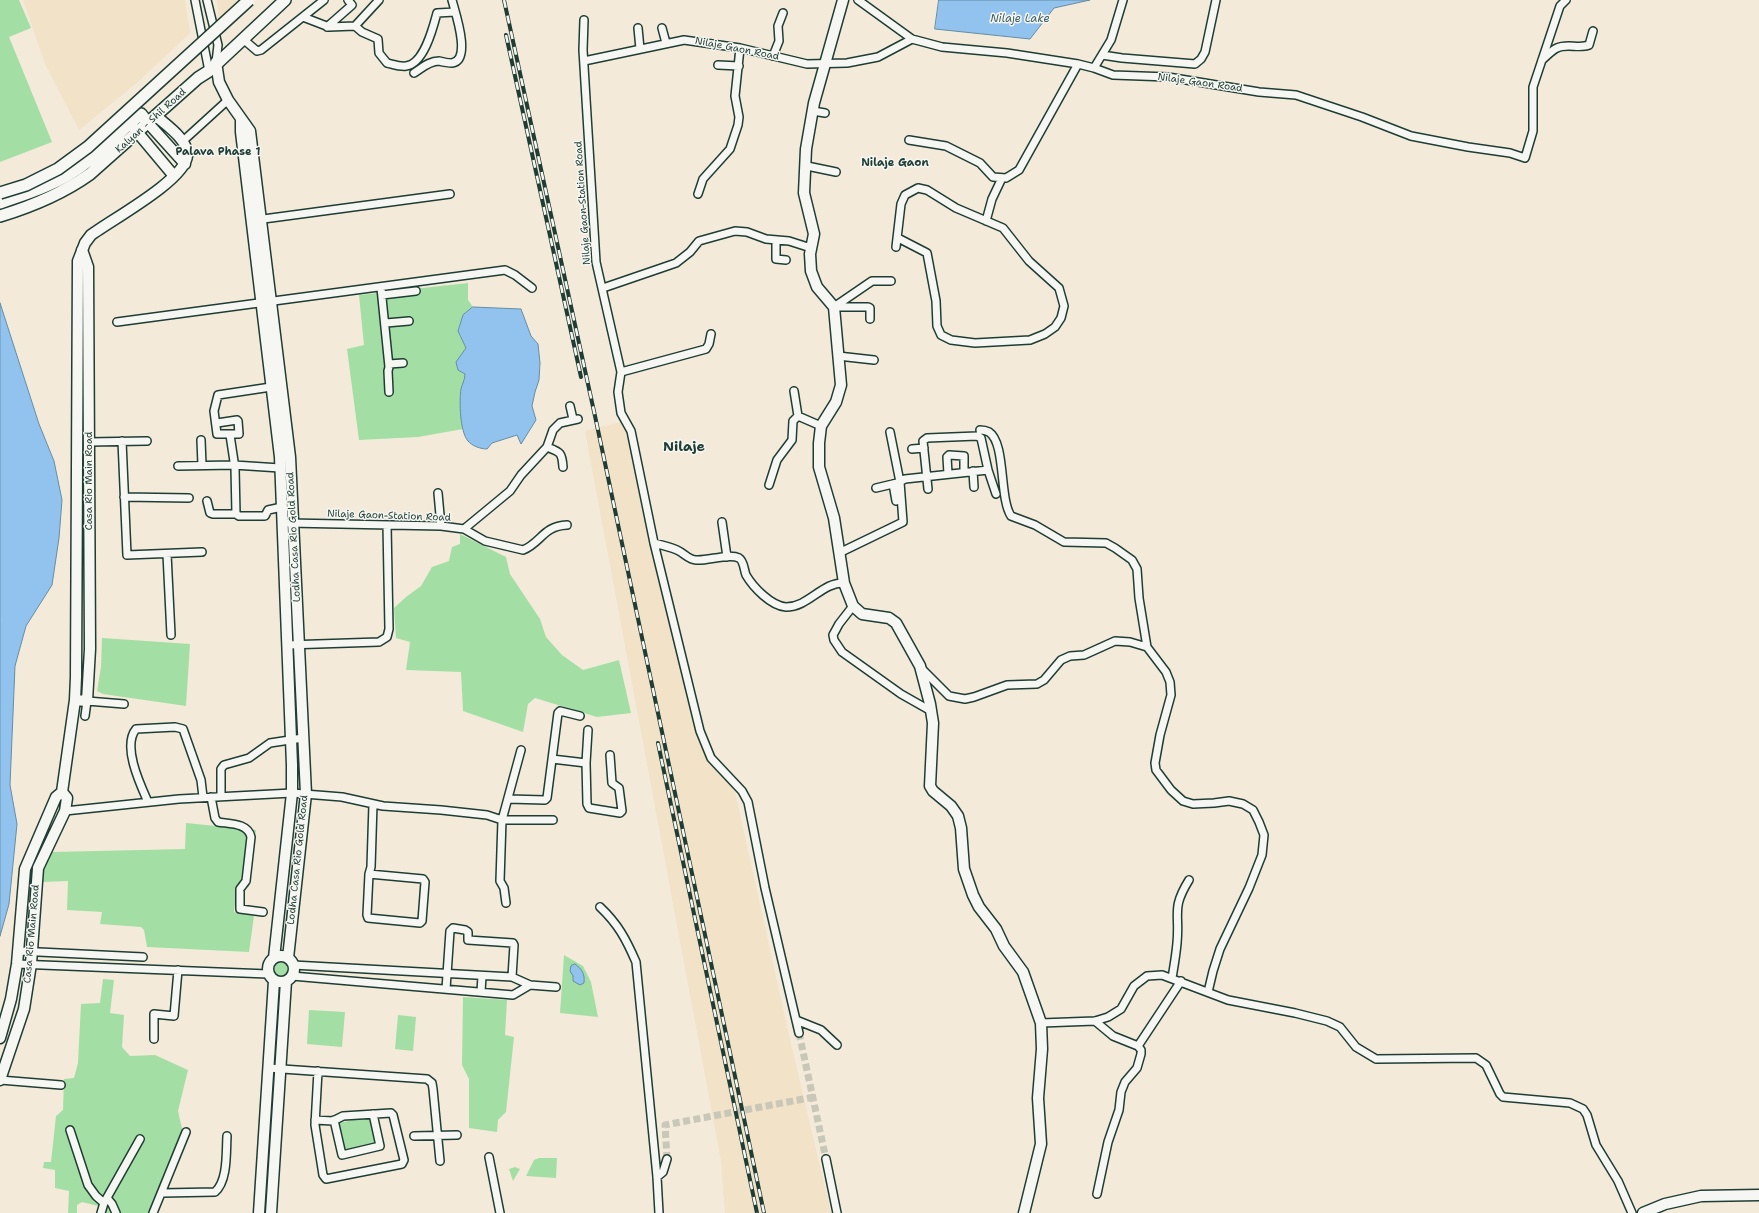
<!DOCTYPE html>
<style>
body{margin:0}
canvas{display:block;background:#f3ead9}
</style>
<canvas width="1759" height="1213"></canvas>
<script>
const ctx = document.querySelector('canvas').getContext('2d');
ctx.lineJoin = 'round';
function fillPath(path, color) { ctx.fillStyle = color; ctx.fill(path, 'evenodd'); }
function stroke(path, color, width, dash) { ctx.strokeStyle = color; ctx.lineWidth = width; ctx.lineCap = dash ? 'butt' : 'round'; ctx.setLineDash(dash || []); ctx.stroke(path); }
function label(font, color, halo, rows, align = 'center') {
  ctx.font = font + ' "Shantell Sans",sans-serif'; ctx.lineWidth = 3; ctx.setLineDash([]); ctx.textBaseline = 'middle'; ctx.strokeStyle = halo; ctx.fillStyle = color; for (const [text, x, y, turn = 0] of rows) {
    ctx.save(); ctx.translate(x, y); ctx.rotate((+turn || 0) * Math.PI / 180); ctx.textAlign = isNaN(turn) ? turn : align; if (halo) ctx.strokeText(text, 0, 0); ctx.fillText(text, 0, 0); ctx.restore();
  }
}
fillPath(new Path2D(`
 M 23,0 L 185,0 L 190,33 L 138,82 L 79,130 L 45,64 Z
 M 217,0 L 252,0 L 220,33 Z
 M 625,421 L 697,738 L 735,792 L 788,1031 L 831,1213 L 725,1213 L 721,1161 L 585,431 Z`), '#f1e2c8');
fillPath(new Path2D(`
 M 0,0 L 19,0 L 31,28 L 9,37 L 52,142 L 0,162 Z
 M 468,283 L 468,300 L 473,307 L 463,315 L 458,331 L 466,348 L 456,362 L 458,370 L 465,374 C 465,380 462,384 461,390 C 459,403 461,416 463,429 L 418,437 L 359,440 L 347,349 L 364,345 L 359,295 Z
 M 460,534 L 506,557 L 510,574 L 540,619 L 546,637 L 562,655 L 583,670 L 619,660 L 631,713 L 597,717 L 535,698 L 528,704 L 523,732 L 463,711 L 461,672 L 406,670 L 410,642 L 396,638 L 394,608 L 406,597 L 421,586 L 432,567 L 449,561 L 452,547 L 460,544 Z
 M 102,638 L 190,644 L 186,706 L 103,694 L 97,691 L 101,667 Z
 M 186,823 L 256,830 L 249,887 L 237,885 L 234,912 L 254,916 L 249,952 L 147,947 L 144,930 L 141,927 L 100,924 L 102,912 L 67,910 L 68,881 L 42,882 L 42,872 L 52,852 L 185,849 Z
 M 564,955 L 583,966 L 591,982 L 598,1017 L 560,1013 Z
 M274 969a7 7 0 1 1 14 0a7 7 0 1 1-14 0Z
 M 103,979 L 114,980 L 110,1013 L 124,1015 L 122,1047 L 130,1056 L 155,1055 L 188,1070 L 178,1111 L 183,1133 L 148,1213 L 98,1213 L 98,1206 L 82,1202 L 77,1205 L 77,1213 L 68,1213 L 69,1191 L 55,1188 L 55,1170 L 43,1168 L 44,1162 L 51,1162 L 56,1116 L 63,1110 L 64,1079 L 74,1078 L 78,1063 L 81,1004 L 100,1003 Z
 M 463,997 L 507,1000 L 505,1035 L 514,1037 L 506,1112 L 498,1120 L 497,1132 L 469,1128 L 469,1079 L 462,1065 Z
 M 309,1010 L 345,1012 L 342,1047 L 307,1044 Z
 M 398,1015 L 416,1017 L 413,1051 L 395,1049 Z
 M 371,1116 L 378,1146 L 344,1153 L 339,1123 Z
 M 539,1158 L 557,1158 L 556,1178 L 526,1176 L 534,1160 Z
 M 515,1167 L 520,1169 L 513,1181 L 509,1169 Z`), '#a3dfa5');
const water = new Path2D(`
 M 939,0 L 1090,0 L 1054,8 L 1030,39 L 935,29 Z
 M 0,303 L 39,424 L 54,461 L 62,500 L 59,538 L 52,585 L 26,626 L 15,666 L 10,785 L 17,824 L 9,904 L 0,936 Z
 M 473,307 L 521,309 L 531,336 L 538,344 L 540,363 L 539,380 L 535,392 L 532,406 L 536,420 L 521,444 L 517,435 L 492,443 L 487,449 C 481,449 472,446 468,441 C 460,432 459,401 461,389 C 462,384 465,380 465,374 L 458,370 L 456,362 L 466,348 L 458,331 L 463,315 Z
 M 575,964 C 582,969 585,974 584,983 L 580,985 L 573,981 L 573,976 L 570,971 L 571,966 Z`);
fillPath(water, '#92c3ee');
stroke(water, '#648da4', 1);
stroke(new Path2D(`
 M 799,1033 L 826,1159
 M 667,1159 L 665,1125 L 814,1097`), '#c9c7b8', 7, [7, 3.5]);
const street = new Path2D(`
 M 195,0 L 209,71
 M 207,0 L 218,45 L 216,62
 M 858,0 L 912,39 L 942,47 L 1007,53 L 1078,64 L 1094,68 L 1113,75 L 1168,77 L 1259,92 L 1296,95 L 1362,117 L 1411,136 L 1468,147 L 1510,153 L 1525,158 L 1533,131 L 1533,87 L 1560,6 L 1566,0
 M 303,17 L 329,27 L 355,26
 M 584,20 L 583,50 L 596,262 L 621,372 L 618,392 L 621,413 L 631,431 L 654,543 L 700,731 L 711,758 L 742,791 L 748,802 L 765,888 L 799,1033
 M 355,26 L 362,32 L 378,39 L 379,53 L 387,63 C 392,64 400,67 406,66 C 424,64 433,28 437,13 L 455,12
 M 355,26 L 379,0
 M 327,27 L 352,5 L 348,0
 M 638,28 L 640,49
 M 662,28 L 666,43
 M 243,39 L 257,51 L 261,50 L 324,0
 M 1102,55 L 1122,58 L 1195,64 L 1201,59 L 1205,52 L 1216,0
 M 773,56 L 779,41 L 778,26 L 783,13
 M 1542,60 C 1547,56 1552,50 1557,48 C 1567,43 1579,49 1589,45 L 1593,31
 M 584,61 L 684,40 L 740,48 L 807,64 L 847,63 L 878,57 L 912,39
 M 718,65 L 739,66
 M 1094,68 L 1111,40 L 1123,0
 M 414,73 C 422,68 429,61 439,61 C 443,62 448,63 452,63 C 472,60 455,12 452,0
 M 813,111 L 825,113
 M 909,140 L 946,146 L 980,163 L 993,177 L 1006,178 L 1019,170 L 1078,64
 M 183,141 L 228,100
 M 807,166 L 836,172
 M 698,194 L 703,179 L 730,149 L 738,125 L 739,117 L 735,96 L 740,48
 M 256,220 L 450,194
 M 986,221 L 992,199 L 1002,178
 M 776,240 L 776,259 L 786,260
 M 896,247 L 901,204 L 905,195 L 918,188 L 927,190 L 956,208 L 1003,228 L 1029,261 L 1059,288 L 1064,306 L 1061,318 L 1055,327 L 1045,334 L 1030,340 L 975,343 L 951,340 L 941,335 L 937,326 L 936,301 L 927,253 L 898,238
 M 381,288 L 389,367 L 388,371 L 389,392
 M 603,288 L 676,263 L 690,252 L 699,241 L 735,231 L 747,232 L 766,239 L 789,241 L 811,248
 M 382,295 L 416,291
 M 834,307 L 872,281 L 891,281
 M 834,307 L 868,307 L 870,308 L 870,319
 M 117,322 L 505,270 L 515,275 L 532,288
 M 386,323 L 409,321
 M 838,356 L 874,360
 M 389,364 L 403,363
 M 621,372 L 706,349 L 709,344 L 711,334
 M 794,391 L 798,416 L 821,426
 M 570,406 L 573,419
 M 217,423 L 237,420 L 238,421 L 239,434 L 217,434 L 214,411 L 218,395 L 271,387
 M 980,430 C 982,430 987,431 989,432 C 1006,443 999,498 1011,516 L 1035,525 L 1064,542 L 1106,543 L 1115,548 L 1132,560 L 1137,569 L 1139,598 L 1147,647 L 1166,672 L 1170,682 L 1171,695 L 1160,735 L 1155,763 L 1156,770 L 1171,790 L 1183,801 L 1193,804 L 1214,803 L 1229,801 L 1243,804 L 1253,810 L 1259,822 L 1264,835 L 1262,855 L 1249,888 L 1220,949 L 1213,971 L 1208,992
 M 201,440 L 202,465
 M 122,441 L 127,555 L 202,552
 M 89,442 L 147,441
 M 547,447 C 560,452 562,452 563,467
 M 912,449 L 924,448
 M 178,466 L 234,465 L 280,468
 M 988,470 L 996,494
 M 973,471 L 974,487
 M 948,474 L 947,457 L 949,455 L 964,456 L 964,472
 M 893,484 L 896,501
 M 769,485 L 777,460 L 792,440 L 793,421 L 798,416
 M 876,488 L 897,483 L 905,479 L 988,470 L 981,438 L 977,436 L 927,438 L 923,441 L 928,489
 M 438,493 L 441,526
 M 124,497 L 189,498
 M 207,501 L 210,513 L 213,514 L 236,514 L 235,468 L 230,435
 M 236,514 L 239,516 L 265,516 L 268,510 L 282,507
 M 722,522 L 727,557
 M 289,523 L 441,526 L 464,529 L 510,491 L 521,475 L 547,447 L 553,430 L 560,423 L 578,419
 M 464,529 L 485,541 L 523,550 C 541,543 543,526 567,525
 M 654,543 C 662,545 670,547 677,550 C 684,553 689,560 696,560 C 708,561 729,553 739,558 C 744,561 744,570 746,575 C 753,587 771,606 786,607 C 809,607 822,582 844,583
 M 839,553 L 903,522 L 900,482 L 890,432
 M 167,554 L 171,635
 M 853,606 L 839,624 L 833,635 L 834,640 L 842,652 L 901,694 L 931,711
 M 287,645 L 379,642 L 387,637 L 389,629 L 387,525
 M 921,668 L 949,696 L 965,699 L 974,697 L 1007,685 L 1037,684 L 1044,680 L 1061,660 L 1070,656 L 1084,655 L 1115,641 L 1130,642 L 1147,647
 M 85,716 L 87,701 L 124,704
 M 552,759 L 586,763 L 587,804 L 589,808 L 620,813 L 622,811 L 619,788 L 612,783 L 610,755
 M 586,763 L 588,730
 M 221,796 L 221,769 L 224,765 L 249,758 L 270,743 L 303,738
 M 211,797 L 215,818 L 218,822 C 230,824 248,823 251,837 L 246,881 L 240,889 L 240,909 L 263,912
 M 508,799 L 545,800 L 547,798 L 558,713 L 560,711 L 580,716
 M 148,802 C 140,784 122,746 136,729 L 175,727 L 183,729 L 201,780 L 203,797
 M 65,811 L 179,799 L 292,793 L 342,797 L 383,806 L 441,810 L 487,815 L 502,820 L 553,820
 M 369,874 L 423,879 L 425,882 L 422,921 L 420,923 L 368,918 L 367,915 L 369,874 L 371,867 L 373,804
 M 506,903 L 504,888 L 500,881 L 502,820 L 521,750
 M 600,907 C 618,924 626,939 636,962 L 657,1177 L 659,1213
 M 18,951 L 143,957
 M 17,964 L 268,974
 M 292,976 L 513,995 L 530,985 L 512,977 L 293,965
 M 1172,978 C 1174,966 1176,955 1177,943 C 1180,913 1171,909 1189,880
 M 530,985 L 556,987
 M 446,989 L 450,931 L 453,928 L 465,930 L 468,932 L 468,940 L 513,943 L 514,945 L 512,977
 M 481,992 L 482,976
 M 796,1020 L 821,1030 L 837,1045
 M 1095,1021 L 1113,1036 L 1138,1046 L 1141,1050 L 1141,1054 L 1137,1068 L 1125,1082 L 1121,1092 L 1119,1110 L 1108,1142 L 1097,1194
 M 1041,1023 L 1095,1021 L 1108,1017 L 1121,1009 L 1134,986 L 1147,976 L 1162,975 L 1228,1000 L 1295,1013 L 1327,1021 L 1340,1027 L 1356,1047 L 1376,1059 L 1476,1058 L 1486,1065 L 1500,1094 L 1503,1097 L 1570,1103 L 1583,1109 L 1587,1115 L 1596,1145 L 1618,1181 L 1632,1213
 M 154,1039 L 154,1014 L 174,1016 L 178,970
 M 1138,1046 L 1181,981
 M 268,1068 L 427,1079 L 432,1083 L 433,1089 L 440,1161
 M 0,1080 L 61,1085
 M 315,1120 L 333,1121 L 343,1116 L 391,1113 L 393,1115 L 404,1160 L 402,1164 L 326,1179 L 323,1175 L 315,1125 C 316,1107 317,1089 318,1071
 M 334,1120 L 342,1155 L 380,1146 L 373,1114
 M 70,1130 L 88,1185 L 96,1196 L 104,1203
 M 414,1136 L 457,1135
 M 489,1157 L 500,1213
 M 826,1159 L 837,1213
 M 657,1177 L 663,1172 L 667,1159
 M 162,1193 L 215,1192 C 228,1181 226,1152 227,1136
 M 107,1198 L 112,1204 L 116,1213
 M 101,1213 L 104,1203 L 140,1139
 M 153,1213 L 186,1132`);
const secondary = new Path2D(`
 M 843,0 L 814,103 L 806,149 L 804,193 L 814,234 L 810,254 L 811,271 L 817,287 L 834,307 L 841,385 L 836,402 L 821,426 L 819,443 L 819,467 L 834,518 L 844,583 L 853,606 L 862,614 L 889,618 L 896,623 L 920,666 L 930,704 L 933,723 L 930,786 L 933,791 L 951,806 L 958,816 L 961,828 L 964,869 L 973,895 L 979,907 L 996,929 L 1004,946 L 1023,972 L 1041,1023 L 1042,1049 L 1038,1098 L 1041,1144 L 1024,1213
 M 216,62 L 219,82 L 228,100 L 250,131 L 290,457 L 304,752 L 306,794 L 288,958
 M 241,120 L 241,132 L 280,457 L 292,765 L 292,793 L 274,958
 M 148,123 L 185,164
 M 133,127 L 174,176
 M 75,700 L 87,701 L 90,649 L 88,267 L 82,250
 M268 969a13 13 0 1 1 26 0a13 13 0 1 1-26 0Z
 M 0,1038 L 11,999 L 17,964 L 25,869 L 56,797 L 62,792 L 75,700 L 76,677 L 78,261 L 85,243 L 91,235 C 111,220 185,180 187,156 C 189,140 166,125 156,116
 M 0,1080 L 24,1009 L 31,964 L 38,868 L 65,811 L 67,798 L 62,792
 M 259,1213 L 274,981
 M 271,1213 L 286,981
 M 1643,1213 L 1665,1204 L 1701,1196 L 1759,1195`);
const primary = new Path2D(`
 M 0,203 C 29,193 58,184 83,165 C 104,150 121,130 141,114 L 148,123
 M 0,216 C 33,206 62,194 90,174 L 198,78 L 209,71 L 285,0`);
stroke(street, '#1f3d34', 10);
stroke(secondary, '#1f3d34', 13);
stroke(primary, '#1f3d34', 14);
stroke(street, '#f6f6f2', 7);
stroke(secondary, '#f6f6f2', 10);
stroke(primary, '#f6f6f2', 11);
const rail = new Path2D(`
 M 504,0 L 595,416 L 764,1213
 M 506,35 L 581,377
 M 658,743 L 757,1213`);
stroke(rail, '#1f3d34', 4);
stroke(rail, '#f6f6f2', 2.5, [8]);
const primaryBridge = new Path2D(`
 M 0,193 L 26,185 L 58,169 L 88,147 L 249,0`);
stroke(primaryBridge, '#1f3d34', 14, []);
stroke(primaryBridge, '#f6f6f2', 11);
label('10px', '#1f3d34', '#f6f6f2', [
 ["Nilaje Gaon Road",737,49,11],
 ["Nilaje Gaon Road",1200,83,8],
 ["Kalyan - Shil Road",151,121,-42],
 ["Nilaje Gaon-Station Road",583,203,-94],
 ["Casa Rio Main Road",89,481,-90],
 ["Nilaje Gaon-Station Road",389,516,2],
 ["Lodha Casa Rio Gold Road",294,537,-93],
 ["Lodha Casa Rio Gold Road",298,860,-84],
 ["Casa Rio Main Road",32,934,-85]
]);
label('italic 11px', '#3c5e62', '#f6f6f2', [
 ["Nilaje Lake",1020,19]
]);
label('bold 11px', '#1f3d34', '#f6f6f2', [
 ["Palava Phase 1",218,152],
 ["Nilaje Gaon",895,163]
]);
label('bold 14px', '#1f3d34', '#f6f6f2', [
 ["Nilaje",684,447]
]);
</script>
